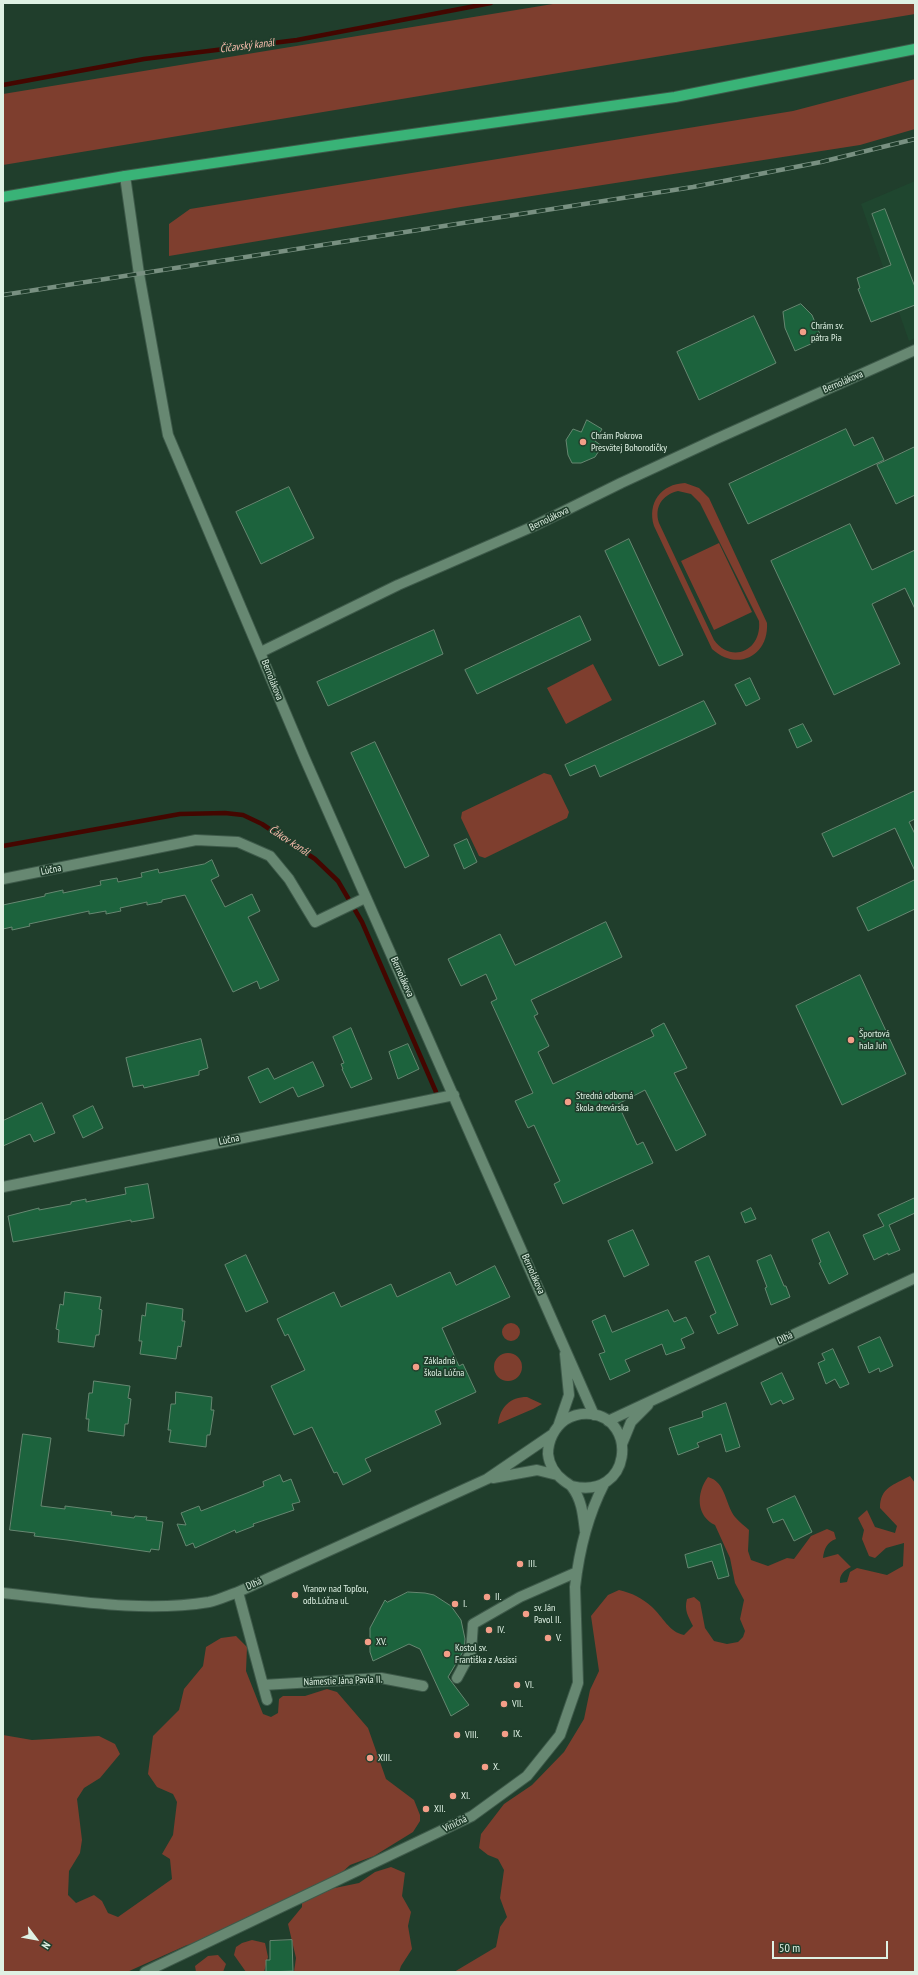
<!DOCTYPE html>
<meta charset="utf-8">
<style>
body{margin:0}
#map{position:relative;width:918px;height:1975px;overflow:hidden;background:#203e2c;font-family:"PT Sans Narrow",sans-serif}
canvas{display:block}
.frame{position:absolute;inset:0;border:4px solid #dff1e4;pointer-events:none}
.north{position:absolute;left:16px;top:1919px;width:40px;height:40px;-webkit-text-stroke:3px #203e2c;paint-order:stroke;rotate:122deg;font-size:11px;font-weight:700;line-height:16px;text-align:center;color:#dff1e4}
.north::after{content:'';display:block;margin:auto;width:14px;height:18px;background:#dff1e4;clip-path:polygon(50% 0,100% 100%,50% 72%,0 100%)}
.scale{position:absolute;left:772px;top:1941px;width:116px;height:18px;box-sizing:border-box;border:2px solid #dff1e4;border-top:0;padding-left:5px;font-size:12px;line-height:14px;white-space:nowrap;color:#dff1e4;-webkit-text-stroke:3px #203e2c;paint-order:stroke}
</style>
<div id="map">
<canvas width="918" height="1975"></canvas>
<div class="frame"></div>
<div class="north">N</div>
<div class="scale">50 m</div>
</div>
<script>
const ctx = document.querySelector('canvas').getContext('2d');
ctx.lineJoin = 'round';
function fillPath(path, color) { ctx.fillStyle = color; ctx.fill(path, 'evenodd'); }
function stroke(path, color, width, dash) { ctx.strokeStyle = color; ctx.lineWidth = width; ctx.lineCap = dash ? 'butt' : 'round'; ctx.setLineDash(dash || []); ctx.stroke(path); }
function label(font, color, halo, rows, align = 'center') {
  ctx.font = font + ' "PT Sans Narrow",sans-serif'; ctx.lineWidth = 3.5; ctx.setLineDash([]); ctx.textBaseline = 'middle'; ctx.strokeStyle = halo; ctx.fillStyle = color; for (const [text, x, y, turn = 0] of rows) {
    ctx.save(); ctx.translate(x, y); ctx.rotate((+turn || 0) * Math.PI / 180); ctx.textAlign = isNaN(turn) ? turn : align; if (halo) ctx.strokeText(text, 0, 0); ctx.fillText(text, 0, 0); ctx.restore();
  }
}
fillPath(new Path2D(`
 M 915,181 L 915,338 L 909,341 L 861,204 Z`), '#1f462f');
fillPath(new Path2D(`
 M 559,3 L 915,3 L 915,14 L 3,165 L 3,94 Z
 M 915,79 L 915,129 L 860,145 L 461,207 L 169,256 L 169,224 L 190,209 L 793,111 Z
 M 685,483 L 699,488 L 709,498 L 767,623 C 769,656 737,672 712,649 L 654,526 C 647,503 661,484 685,483 ZM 678,491 L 691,494 L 700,503 L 759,621 C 762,651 731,664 714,640 L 659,523 C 654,507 662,495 678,491 Z
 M 719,543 L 752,612 L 714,630 L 681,561 Z
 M 593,664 L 612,700 L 566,724 L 547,688 Z
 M 544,773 L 551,775 L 569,812 L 567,818 L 485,858 L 479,856 L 461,818 L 462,812 Z
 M502 1332a9 9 0 1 1 18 0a9 9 0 1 1-18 0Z
 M494 1367a14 14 0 1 1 28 0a14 14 0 1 1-28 0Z
 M 527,1397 L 542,1404 L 533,1409 L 498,1424 C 500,1407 510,1397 527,1397 Z
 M 910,1476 L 915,1483 L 915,1972 L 454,1972 L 496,1947 L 500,1927 L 507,1917 L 500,1898 L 504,1870 L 498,1859 L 488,1855 L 479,1848 L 481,1834 L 504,1804 L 532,1785 L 564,1752 L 584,1719 L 590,1690 L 599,1671 L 591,1616 L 608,1595 L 619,1590 C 632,1593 642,1598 652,1607 C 663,1617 669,1632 684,1635 L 693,1626 C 688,1616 684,1610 687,1599 L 694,1597 L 700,1602 L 705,1628 L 714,1641 L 727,1644 L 738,1642 L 743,1637 L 745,1631 L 740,1619 L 744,1600 L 735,1583 L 730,1558 L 715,1525 C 696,1516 696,1493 708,1477 C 726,1482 725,1504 735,1517 C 739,1522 745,1526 749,1530 L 748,1551 L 751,1560 L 768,1566 L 787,1558 L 794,1559 L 811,1536 L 827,1529 L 834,1532 L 836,1539 C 827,1542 824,1549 823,1558 L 838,1554 L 851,1567 C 844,1570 839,1575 840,1583 L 847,1582 L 850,1572 L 857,1568 L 887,1575 L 903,1566 L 904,1543 L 886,1548 L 875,1558 L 869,1556 L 862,1539 L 864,1530 L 858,1518 L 867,1510 L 875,1527 L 895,1533 L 897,1526 L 880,1508 C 880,1487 894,1485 910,1476 Z
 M 236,1636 L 247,1647 L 246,1671 L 263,1714 L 271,1717 L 278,1713 L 279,1699 L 283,1696 L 305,1696 L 327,1689 L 337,1692 L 368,1728 L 386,1779 L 414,1800 L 420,1815 L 420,1821 L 413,1832 L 374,1856 L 350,1865 L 327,1886 L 330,1889 L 359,1883 L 375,1872 L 391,1867 L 405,1873 L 402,1896 L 411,1912 L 408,1926 L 412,1949 L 401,1966 L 399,1972 L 294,1972 L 296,1958 L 288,1924 L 302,1907 L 302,1897 L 287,1898 L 267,1913 L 215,1941 L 187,1945 L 127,1972 L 3,1972 L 3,1735 L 32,1740 L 99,1736 L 115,1744 L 120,1754 L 100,1778 L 84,1788 L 77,1799 L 82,1840 L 80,1853 L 69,1871 L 68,1895 L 76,1903 L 94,1895 L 102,1901 L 108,1913 L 118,1917 L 172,1879 L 170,1859 L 162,1854 L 173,1835 L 177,1802 L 173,1794 L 157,1787 L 148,1774 L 153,1736 L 179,1710 L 184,1689 L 203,1666 L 206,1647 L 221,1638 Z
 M 252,1940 L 265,1943 L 268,1957 L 264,1972 L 246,1972 L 234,1955 L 236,1947 L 242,1943 Z
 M 218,1955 L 226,1964 L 223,1972 L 196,1972 L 195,1966 L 208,1956 Z`), '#7e3e2e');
stroke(new Path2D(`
 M 3,85 L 144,59 L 297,40 L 491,3
 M 3,846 L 180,814 L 225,813 L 243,815 L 262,824 L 315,859 L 338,881 L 362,922 L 436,1092`), '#440600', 4.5);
const building = new Path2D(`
 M 885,209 L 915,287 L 915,305 L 871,322 L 858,289 L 860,288 L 857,278 L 891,265 L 872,214 Z
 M 801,304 L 812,315 L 822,339 L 795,351 L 785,328 L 783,312 Z
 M 754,316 L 776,363 L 699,400 L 677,352 Z
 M 587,420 L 602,429 L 595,441 L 602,446 L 595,457 L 581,463 L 572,463 L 568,455 L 566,440 L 573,429 L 581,432 Z
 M 846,429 L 854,446 L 873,437 L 884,460 L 748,524 L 729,484 Z
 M 915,447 L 915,495 L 896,504 L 877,465 Z
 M 289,487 L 314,538 L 261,564 L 236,512 Z
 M 850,524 L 872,570 L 915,550 L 915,609 L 905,588 L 872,604 L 900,664 L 834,695 L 771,561 Z
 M 629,539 L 683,655 L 659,666 L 605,551 Z
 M 580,616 L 591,640 L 477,694 L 465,670 Z
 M 434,630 L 443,654 L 328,706 L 317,682 Z
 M 750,678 L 760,699 L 746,706 L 735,685 Z
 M 704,701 L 716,724 L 600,777 L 595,765 L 570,776 L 565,765 Z
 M 803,724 L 812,741 L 797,748 L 789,730 Z
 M 375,742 L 429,856 L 405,868 L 351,753 Z
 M 915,791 L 915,819 L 909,822 L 915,834 L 915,871 L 895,828 L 833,857 L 822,834 Z
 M 467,839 L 477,862 L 464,869 L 454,845 Z
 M 212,860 L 219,876 L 211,880 L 225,907 L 252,894 L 260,911 L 248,917 L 279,980 L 260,989 L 257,981 L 233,992 L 185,895 L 162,900 L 162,902 L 147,905 L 147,902 L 120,908 L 121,911 L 106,914 L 106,911 L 89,914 L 89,911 L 29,924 L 30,926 L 12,930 L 12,927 L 3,929 L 3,905 L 45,896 L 45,894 L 63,890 L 63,893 L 101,885 L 100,881 L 117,878 L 118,882 L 142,877 L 141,873 L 158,869 L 159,873 L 204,864 Z
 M 915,880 L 915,909 L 868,931 L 857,908 Z
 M 606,922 L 622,957 L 531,1000 L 538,1014 L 534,1016 L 549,1046 L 538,1052 L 553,1084 L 654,1036 L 651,1030 L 664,1023 L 687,1068 L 674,1073 L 706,1135 L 676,1151 L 645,1090 L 618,1104 L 637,1145 L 643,1142 L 653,1163 L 563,1204 L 554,1184 L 560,1181 L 534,1125 L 528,1128 L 515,1101 L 533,1093 L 491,1002 L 497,999 L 486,974 L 461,986 L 448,959 L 500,934 L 515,965 Z
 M 860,975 L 906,1074 L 842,1105 L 796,1006 Z
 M 351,1028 L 372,1079 L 351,1088 L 342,1069 L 343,1069 L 341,1064 L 344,1063 L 333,1037 Z
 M 201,1039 L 208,1068 L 199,1071 L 199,1075 L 144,1088 L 143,1085 L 133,1087 L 126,1058 Z
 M 408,1044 L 419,1069 L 398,1079 L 389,1052 Z
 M 313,1062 L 324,1086 L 298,1097 L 293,1087 L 260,1103 L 248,1077 L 268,1068 L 274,1079 Z
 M 42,1103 L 55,1133 L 34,1142 L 30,1134 L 3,1146 L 3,1121 Z
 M 93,1106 L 103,1128 L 83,1138 L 73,1116 Z
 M 148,1184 L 154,1218 L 131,1222 L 131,1220 L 13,1242 L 8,1216 L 39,1208 L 39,1210 L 71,1204 L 71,1202 L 86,1199 L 86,1202 L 126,1194 L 125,1188 Z
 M 915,1198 L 915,1213 L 889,1225 L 900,1250 L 888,1255 L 888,1253 L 874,1260 L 863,1235 L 884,1226 L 878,1215 Z
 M 751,1208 L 756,1219 L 745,1223 L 741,1213 Z
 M 633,1230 L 649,1265 L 624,1277 L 608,1241 Z
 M 829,1232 L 848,1274 L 829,1284 L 819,1263 L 821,1262 L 812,1240 Z
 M 246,1255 L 268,1302 L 246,1312 L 225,1265 Z
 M 771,1255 L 784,1286 L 786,1286 L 790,1297 L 771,1305 L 765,1288 L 767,1287 L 757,1261 Z
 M 709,1256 L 738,1325 L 718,1334 L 710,1316 L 716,1313 L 695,1262 Z
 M 495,1266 L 510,1297 L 442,1328 L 459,1366 L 463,1364 L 476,1392 L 435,1411 L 441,1424 L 365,1459 L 371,1471 L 343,1485 L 337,1472 L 334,1473 L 312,1427 L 294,1435 L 271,1386 L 305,1370 L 288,1334 L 285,1336 L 277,1319 L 334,1292 L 341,1307 L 391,1284 L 397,1297 L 450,1272 L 456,1285 Z
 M 65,1292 L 101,1297 L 99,1309 L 102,1310 L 99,1335 L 96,1335 L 94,1347 L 58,1342 L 59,1330 L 56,1329 L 60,1304 L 63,1305 Z
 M 147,1303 L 183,1309 L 182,1321 L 185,1321 L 181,1347 L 178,1346 L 176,1359 L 140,1354 L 142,1341 L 139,1341 L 142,1315 L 145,1316 Z
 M 668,1310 L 674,1322 L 686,1317 L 694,1333 L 681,1339 L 685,1348 L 666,1355 L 662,1344 L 625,1360 L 630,1371 L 610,1380 L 599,1354 L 605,1352 L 592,1321 L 605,1315 L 612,1332 Z
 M 880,1337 L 893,1366 L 880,1372 L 879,1368 L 869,1373 L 858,1347 Z
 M 833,1349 L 849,1384 L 840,1388 L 835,1379 L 826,1384 L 818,1363 L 825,1360 L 822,1354 Z
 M 782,1373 L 794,1399 L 783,1404 L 781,1400 L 771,1405 L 761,1383 Z
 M 94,1381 L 130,1386 L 128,1398 L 131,1399 L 128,1424 L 125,1424 L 124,1436 L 88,1431 L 89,1419 L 86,1419 L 89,1393 L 92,1393 Z
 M 176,1392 L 212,1397 L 211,1410 L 214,1410 L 210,1435 L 207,1435 L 206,1447 L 169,1442 L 171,1430 L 168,1430 L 171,1404 L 175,1404 Z
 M 726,1403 L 740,1447 L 726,1452 L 721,1434 L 697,1443 L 699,1447 L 678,1455 L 669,1428 L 703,1417 L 702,1412 Z
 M 23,1434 L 51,1438 L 41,1506 L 65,1509 L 65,1506 L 112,1512 L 111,1515 L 134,1518 L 135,1516 L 147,1517 L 146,1520 L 163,1522 L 159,1550 L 151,1549 L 150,1552 L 67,1540 L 34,1536 L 35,1533 L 10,1530 Z
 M 280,1475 L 283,1482 L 291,1479 L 300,1502 L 292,1504 L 294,1510 L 253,1524 L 254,1526 L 236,1533 L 235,1530 L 195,1548 L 193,1543 L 186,1546 L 177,1524 L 186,1525 L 181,1513 L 199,1506 L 201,1511 L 247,1493 L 264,1486 L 263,1482 Z
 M 795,1496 L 812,1532 L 794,1541 L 783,1519 L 773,1523 L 767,1509 Z
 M 721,1544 L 729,1576 L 718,1579 L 712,1561 L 688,1568 L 685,1555 Z
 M 408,1592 L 425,1593 L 434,1595 L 451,1606 L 461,1620 L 465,1639 L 464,1650 L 448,1677 L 469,1705 L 451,1716 L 420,1649 L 409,1644 L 373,1661 L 370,1652 L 370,1628 L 385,1600 L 387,1602 Z
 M 292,1940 L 293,1971 L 266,1972 L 266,1960 L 270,1960 L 270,1941 Z`);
fillPath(building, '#1c633d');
stroke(building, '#668771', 1);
const minor = new Path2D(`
 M 125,176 L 139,274 L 168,435 L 305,759 L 594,1415
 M 261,652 L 398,585 L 534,526 L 621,483 L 716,439 L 915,350
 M 3,879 L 196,840 L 238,842 L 270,856 L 289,879 L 315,922 L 365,898
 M 3,1187 L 454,1095
 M 608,1421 L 915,1278
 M 559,1424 L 569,1395 L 565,1354
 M 622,1444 L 631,1422 L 648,1405
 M 493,1478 L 537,1470 L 557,1475
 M 572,1486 C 632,1500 638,1419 591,1414 C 582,1413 573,1415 565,1420 C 554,1428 548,1441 548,1454 C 549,1464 555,1474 563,1480 C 566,1483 570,1484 572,1487 C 582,1500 583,1515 585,1531
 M 238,1592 L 267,1700
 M 3,1593 C 70,1600 142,1613 209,1602 C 219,1600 229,1595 238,1592 L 487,1479 L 553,1434
 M 457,1678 L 471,1652 L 473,1624 L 520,1597 L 577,1572
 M 263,1685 L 381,1678 L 423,1686
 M 145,1972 L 472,1816 L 527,1776 L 560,1735 L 578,1683 L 575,1587 C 579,1552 588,1515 604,1484`);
const major = new Path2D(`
 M 3,197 L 125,176 L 349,143 L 675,97 L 915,49`);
stroke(minor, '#3e5a4a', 12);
stroke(major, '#3e5a4a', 12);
stroke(minor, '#678872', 10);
stroke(major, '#39b377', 10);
const rail = new Path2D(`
 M 3,295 L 693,187 L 821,162 L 915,139`);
stroke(rail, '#789081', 4.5);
stroke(rail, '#203e2c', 3, [9]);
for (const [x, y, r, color] of [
 [803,332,4,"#f49e88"],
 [583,442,4,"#f49e88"],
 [851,1040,4,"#f49e88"],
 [568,1102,4,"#f49e88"],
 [416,1367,4,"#f49e88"],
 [520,1564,4,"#f49e88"],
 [295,1595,4,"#f49e88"],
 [487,1597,4,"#f49e88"],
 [455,1604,4,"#f49e88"],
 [526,1614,4,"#f49e88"],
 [489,1630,4,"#f49e88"],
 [548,1638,4,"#f49e88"],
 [368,1642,4,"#f49e88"],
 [447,1654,4,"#f49e88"],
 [517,1685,4,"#f49e88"],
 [504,1704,4,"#f49e88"],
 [505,1734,4,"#f49e88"],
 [457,1735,4,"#f49e88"],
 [370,1758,4,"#f49e88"],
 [485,1767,4,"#f49e88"],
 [453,1796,4,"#f49e88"],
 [426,1809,4,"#f49e88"]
]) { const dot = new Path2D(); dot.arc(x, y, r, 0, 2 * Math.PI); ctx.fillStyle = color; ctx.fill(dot); stroke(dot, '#203e2c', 1.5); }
label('10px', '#dff1e4', '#203e2c', [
 ["Chrám sv.",811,326],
 ["pátra Pia",811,338],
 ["Chrám Pokrova",591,436],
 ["Presvätej Bohorodičky",591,448],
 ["Športová",859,1034],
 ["hala Juh",859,1046],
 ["Stredná odborná",576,1096],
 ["škola drevárska",576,1108],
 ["Základná",424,1361],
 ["škola Lúčna",424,1373],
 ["III.",528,1564],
 ["Vranov nad Topľou,",303,1589],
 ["odb.Lúčna ul.",303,1601],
 ["II.",495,1597],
 ["I.",463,1604],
 ["sv. Ján",534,1608],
 ["Pavol II.",534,1620],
 ["IV.",497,1630],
 ["V.",556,1638],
 ["XV.",376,1642],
 ["Kostol sv.",455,1648],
 ["Františka z Assissi",455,1660],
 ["VI.",525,1685],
 ["VII.",512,1704],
 ["IX.",513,1734],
 ["VIII.",465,1735],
 ["XIII.",378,1758],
 ["X.",493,1767],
 ["XI.",461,1796],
 ["XII.",434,1809]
], 'left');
label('10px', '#dff1e4', '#203e2c', [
 ["Bernolákova",843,382,-23],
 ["Bernolákova",549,519,-26],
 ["Bernolákova",272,680,68],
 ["Lúčna",51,870,-11],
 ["Bernolákova",402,977,66],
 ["Lúčna",229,1140,-11],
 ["Bernolákova",533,1274,66],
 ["Dlhá",785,1338,-25],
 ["Dlhá",254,1584,-24],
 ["Námestie Jána Pavla II.",343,1681,-2],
 ["Viničná",455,1824,-26]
]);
label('italic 11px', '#fbbeae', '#203e2c', [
 ["Čičavský kanál",247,46,-7],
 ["Čákov kanál",289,841,33]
]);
</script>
